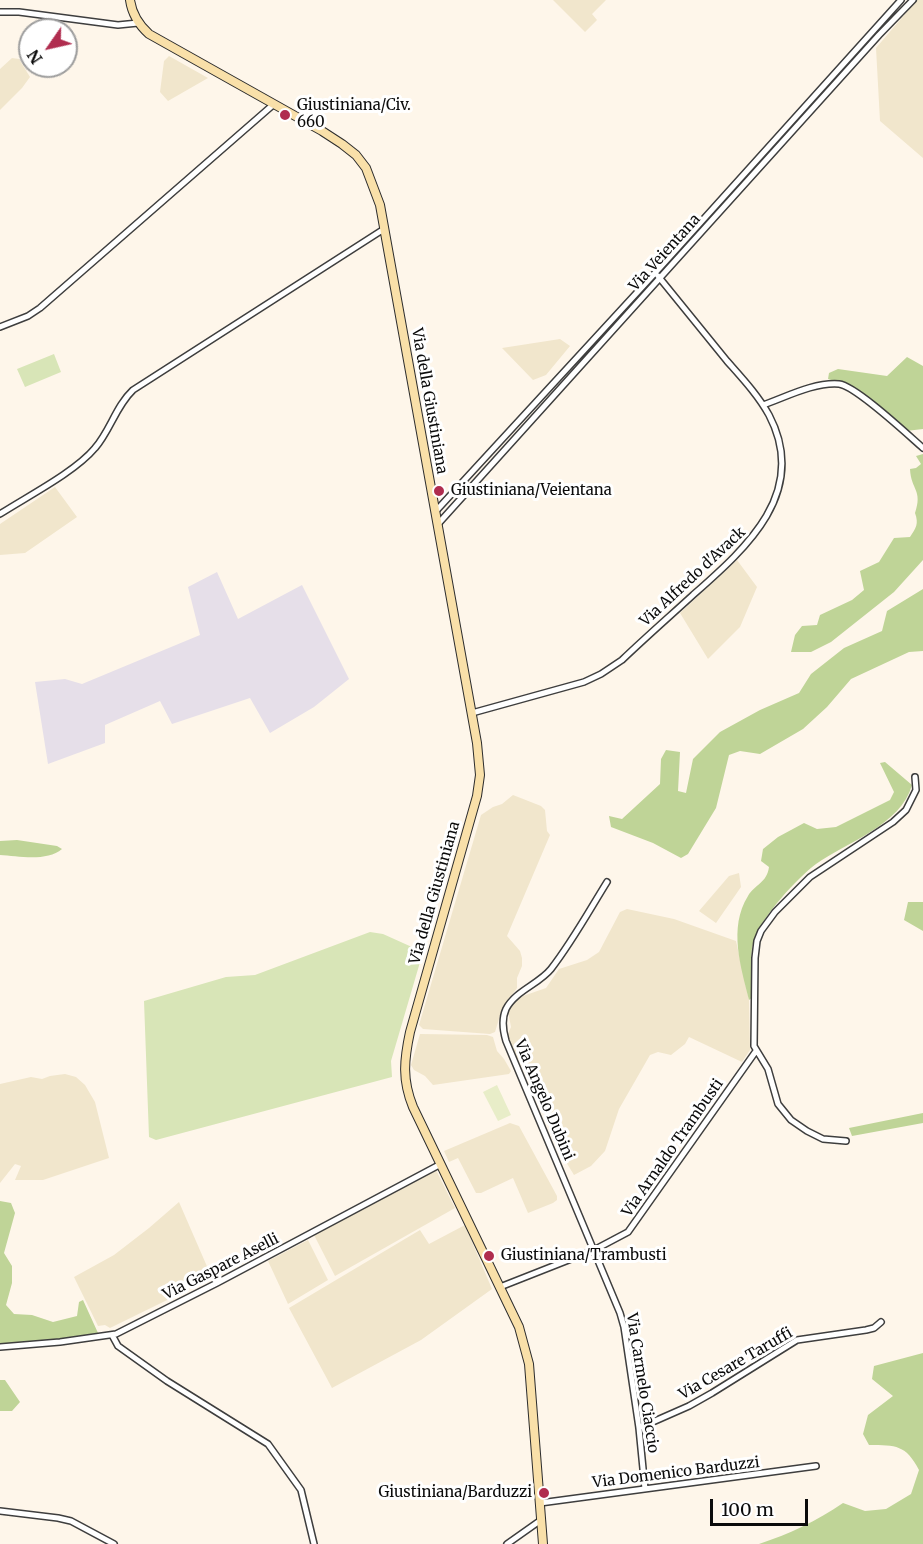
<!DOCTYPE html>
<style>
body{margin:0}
#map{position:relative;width:923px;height:1544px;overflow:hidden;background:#fef6ea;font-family:Merriweather,serif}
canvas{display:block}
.north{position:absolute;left:18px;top:18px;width:60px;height:60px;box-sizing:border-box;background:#fff;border:2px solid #9d9d9d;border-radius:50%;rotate:236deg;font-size:16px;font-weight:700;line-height:24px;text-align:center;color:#0b0b0b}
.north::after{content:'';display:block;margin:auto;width:21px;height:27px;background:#b02d4f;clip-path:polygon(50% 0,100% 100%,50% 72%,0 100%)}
.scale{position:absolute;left:710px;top:1499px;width:98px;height:27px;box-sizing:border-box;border:3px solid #0b0b0b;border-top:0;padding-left:8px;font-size:18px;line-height:21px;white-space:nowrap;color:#0b0b0b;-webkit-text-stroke:4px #fff;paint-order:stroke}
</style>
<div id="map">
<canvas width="923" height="1544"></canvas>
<div class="north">N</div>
<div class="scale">100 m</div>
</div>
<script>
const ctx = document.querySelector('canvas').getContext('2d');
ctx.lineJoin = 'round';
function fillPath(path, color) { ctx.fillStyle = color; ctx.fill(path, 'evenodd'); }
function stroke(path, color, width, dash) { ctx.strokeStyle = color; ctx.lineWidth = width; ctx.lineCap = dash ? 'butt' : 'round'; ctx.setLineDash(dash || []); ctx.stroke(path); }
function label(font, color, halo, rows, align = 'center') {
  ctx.font = font + ' Merriweather,serif'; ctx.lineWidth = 6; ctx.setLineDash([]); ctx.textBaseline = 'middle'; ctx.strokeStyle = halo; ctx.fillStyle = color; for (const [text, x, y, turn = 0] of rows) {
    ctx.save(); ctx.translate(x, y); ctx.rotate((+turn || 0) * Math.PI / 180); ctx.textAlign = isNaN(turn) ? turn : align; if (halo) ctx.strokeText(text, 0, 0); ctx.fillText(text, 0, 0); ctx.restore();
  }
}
fillPath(new Path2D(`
 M 217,572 L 238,619 L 302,585 L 349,679 L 314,707 L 270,733 L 250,698 L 172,724 L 160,701 L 105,725 L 105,743 L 48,764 L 35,682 L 65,679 L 82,684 L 200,635 L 188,587 Z`), '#e6dfe9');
fillPath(new Path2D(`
 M 553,0 L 606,0 L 592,14 L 597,20 L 585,32 Z
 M 917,0 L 923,0 L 923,158 L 880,121 L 876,48 Z
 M 169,56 L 208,78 L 168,101 L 160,92 L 164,61 Z
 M 12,58 L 19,59 L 30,77 L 22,88 L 0,110 L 0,69 Z
 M 560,339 L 570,346 L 546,375 L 533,380 L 502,348 Z
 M 55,487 L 77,517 L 25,553 L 0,555 L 0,524 Z
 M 737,560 L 757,587 L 740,627 L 708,659 L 680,613 Z
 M 513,795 L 541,806 L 545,810 L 547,831 L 550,835 L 507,936 L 520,951 L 522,958 L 522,966 L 517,978 L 517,988 L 502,1009 L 495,1032 L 490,1034 L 423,1029 L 419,1025 L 481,815 L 493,807 L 502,804 Z
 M 739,873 L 741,887 L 716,923 L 699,911 L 729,876 Z
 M 627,909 L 674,919 L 736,941 L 749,1000 L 750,1050 L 742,1062 L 689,1037 L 685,1044 L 671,1055 L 658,1052 L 650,1055 L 619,1109 L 605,1151 L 591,1166 L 574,1175 L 563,1157 L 560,1141 L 537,1093 L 539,1080 L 535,1072 L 527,1063 L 515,1058 L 507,1036 L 511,1027 L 508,1011 L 514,1002 L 523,996 L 546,988 L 559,969 L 587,960 L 599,952 L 620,912 Z
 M 420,1034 L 487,1035 L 493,1037 L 497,1051 L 504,1059 L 511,1071 L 509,1074 L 433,1085 L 425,1076 L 414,1070 L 411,1065 Z
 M 65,1074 L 76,1077 L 85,1085 L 95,1102 L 109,1158 L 43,1180 L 15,1180 L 21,1166 L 15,1164 L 0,1183 L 0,1084 L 31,1077 L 42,1079 L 50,1076 Z
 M 510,1123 L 519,1126 L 557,1196 L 557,1200 L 553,1203 L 528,1213 L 513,1178 L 481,1193 L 476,1193 L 458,1158 L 449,1162 L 444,1151 Z
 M 436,1170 L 455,1208 L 335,1276 L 314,1235 Z
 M 179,1202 L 209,1271 L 208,1280 L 110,1328 L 105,1325 L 98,1326 L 74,1277 L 114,1255 L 149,1228 Z
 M 465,1225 L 492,1289 L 421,1340 L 332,1388 L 289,1308 L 420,1230 L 429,1244 Z
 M 308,1240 L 328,1280 L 288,1304 L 268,1261 Z`), '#f1e6cc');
fillPath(new Path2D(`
 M 54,354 L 61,372 L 25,387 L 17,369 Z
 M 370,932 L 383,934 L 423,952 L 391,1061 L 392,1077 L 156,1140 L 149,1137 L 144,1001 L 226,977 L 255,975 Z`), '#d8e5b7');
fillPath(new Path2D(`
 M 907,357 L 923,366 L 923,429 L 906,431 L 848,385 L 828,379 L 829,373 L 838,369 L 887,376 Z
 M 923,454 L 923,560 L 894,592 L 831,642 L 811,652 L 791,652 L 795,635 L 802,626 L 817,625 L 820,615 L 852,600 L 864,590 L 860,571 L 879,562 L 894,538 L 910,537 C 916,528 919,524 915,513 C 923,490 911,490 910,469 L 916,468 L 921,464 L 916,456 Z
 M 923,589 L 923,651 L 909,652 L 851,679 L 827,707 L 803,729 L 760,754 L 740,751 L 729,755 L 716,808 L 688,854 L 681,858 L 653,843 L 611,827 L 609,816 L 622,819 L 660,784 L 661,759 L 666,750 L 680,752 L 678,791 L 686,793 L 693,759 L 720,732 L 760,710 L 799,693 L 811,674 L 844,648 L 882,631 L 887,611 Z
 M 885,762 L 912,785 C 901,825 847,842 816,864 C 796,879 764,915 755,937 C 748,954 753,979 753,997 L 749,1000 C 741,967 728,928 748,896 C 755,884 767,883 769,867 L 761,861 L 763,849 L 778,837 L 804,823 L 817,829 L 836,827 L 890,800 L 894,792 L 880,763 Z
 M 17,840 L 57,846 L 62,849 C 47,862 18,856 0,855 L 0,841 Z
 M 908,902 L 923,902 L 923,931 L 904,920 Z
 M 923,1113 L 923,1123 L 852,1136 L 849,1128 Z
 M 0,1201 L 11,1203 L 15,1213 L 4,1253 L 12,1266 L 12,1283 L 6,1305 L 14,1314 L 32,1315 L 53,1322 L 77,1316 L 79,1302 L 83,1300 L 98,1333 L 61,1340 L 0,1344 Z
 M 923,1353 L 923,1544 L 759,1544 C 789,1534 817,1521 843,1503 L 865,1511 L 886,1509 L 911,1494 L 919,1470 C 906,1445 896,1445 869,1445 L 863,1434 L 868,1415 L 893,1396 L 872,1379 L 874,1366 Z
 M 0,1380 L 5,1380 L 20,1402 L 12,1411 L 0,1411 Z`), '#bfd497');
fillPath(new Path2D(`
 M 497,1085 L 511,1115 L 498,1121 L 483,1092 Z`), '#e8edc8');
const street = new Path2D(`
 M 0,12 L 19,12 L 118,25 L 138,23
 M 0,327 L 28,316 L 40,308 L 274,104
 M 763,405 C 786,397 814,382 839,384 C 856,386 907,434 923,448
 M 435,512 L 655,273 L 901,0
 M 0,514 C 28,496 75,472 95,448 C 110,431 116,406 133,390 L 384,229
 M 438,524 L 879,35 L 913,0
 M 472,713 L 584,682 L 601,674 L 622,660 C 645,638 669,617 693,595 C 745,549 810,493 769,415 C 758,395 742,378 727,361 C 704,333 681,304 658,276
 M 607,882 C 589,911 572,942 551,969 C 539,984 515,991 506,1009 C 501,1020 503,1031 506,1041 L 620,1313 L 624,1327 L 639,1428 L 645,1489
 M 846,1141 L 823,1139 L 807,1131 L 791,1120 L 778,1104 L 768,1069 L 754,1046 L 755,958 L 757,941 L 761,931 L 775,912 L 810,877 L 893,822 L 906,810 L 916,790 L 915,777
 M 500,1287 L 594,1250 L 628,1232 L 756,1051
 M 112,1335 L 118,1346 L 167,1381 L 268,1444 L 301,1490 L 314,1544
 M 0,1347 L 60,1342 L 116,1334 L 217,1283 L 439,1165
 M 639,1428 L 689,1406 L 712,1393 L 797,1340 L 866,1330 L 874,1328 L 881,1322
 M 540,1503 L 816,1466
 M 0,1511 L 58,1518 L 71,1521 L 114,1544
 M 507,1544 L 541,1520`);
const secondary = new Path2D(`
 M 130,0 C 132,14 139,25 149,34 L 322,131 L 342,144 L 356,155 L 366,168 L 380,205 L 477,743 L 480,775 L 477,796 L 410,1032 C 404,1060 402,1080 413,1107 L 519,1327 L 529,1364 L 543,1544`);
stroke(street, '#3e3e3e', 8);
stroke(secondary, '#2d2d2d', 10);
stroke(street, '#fff', 5);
stroke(secondary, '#f9e0a9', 8);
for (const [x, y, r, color] of [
 [285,115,6,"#b02d4f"],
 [439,491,6,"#b02d4f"],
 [489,1256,6,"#b02d4f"],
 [544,1493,6,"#b02d4f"]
]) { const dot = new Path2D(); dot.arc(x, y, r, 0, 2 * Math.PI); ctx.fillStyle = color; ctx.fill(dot); stroke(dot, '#fff', 2); }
label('15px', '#0b0b0b', '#fff', [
 ["Giustiniana/Civ.",297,106],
 ["660",297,123],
 ["Giustiniana/Veientana",451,491],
 ["Giustiniana/Trambusti",501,1256],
 ["Giustiniana/Barduzzi",532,1493,"right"]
], 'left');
label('15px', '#0b0b0b', '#fff', [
 ["Via Veientana",665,253,-48],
 ["Via della Giustiniana",429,401,80],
 ["Via Alfredo d'Avack",693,577,-43],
 ["Via della Giustiniana",435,893,-74],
 ["Via Angelo Dubini",544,1100,67],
 ["Via Arnaldo Trambusti",673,1148,-55],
 ["Via Gaspare Aselli",221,1267,-27],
 ["Via Cesare Taruffi",736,1364,-30],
 ["Via Carmelo Ciaccio",642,1383,81],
 ["Via Domenico Barduzzi",676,1473,-7]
]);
</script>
